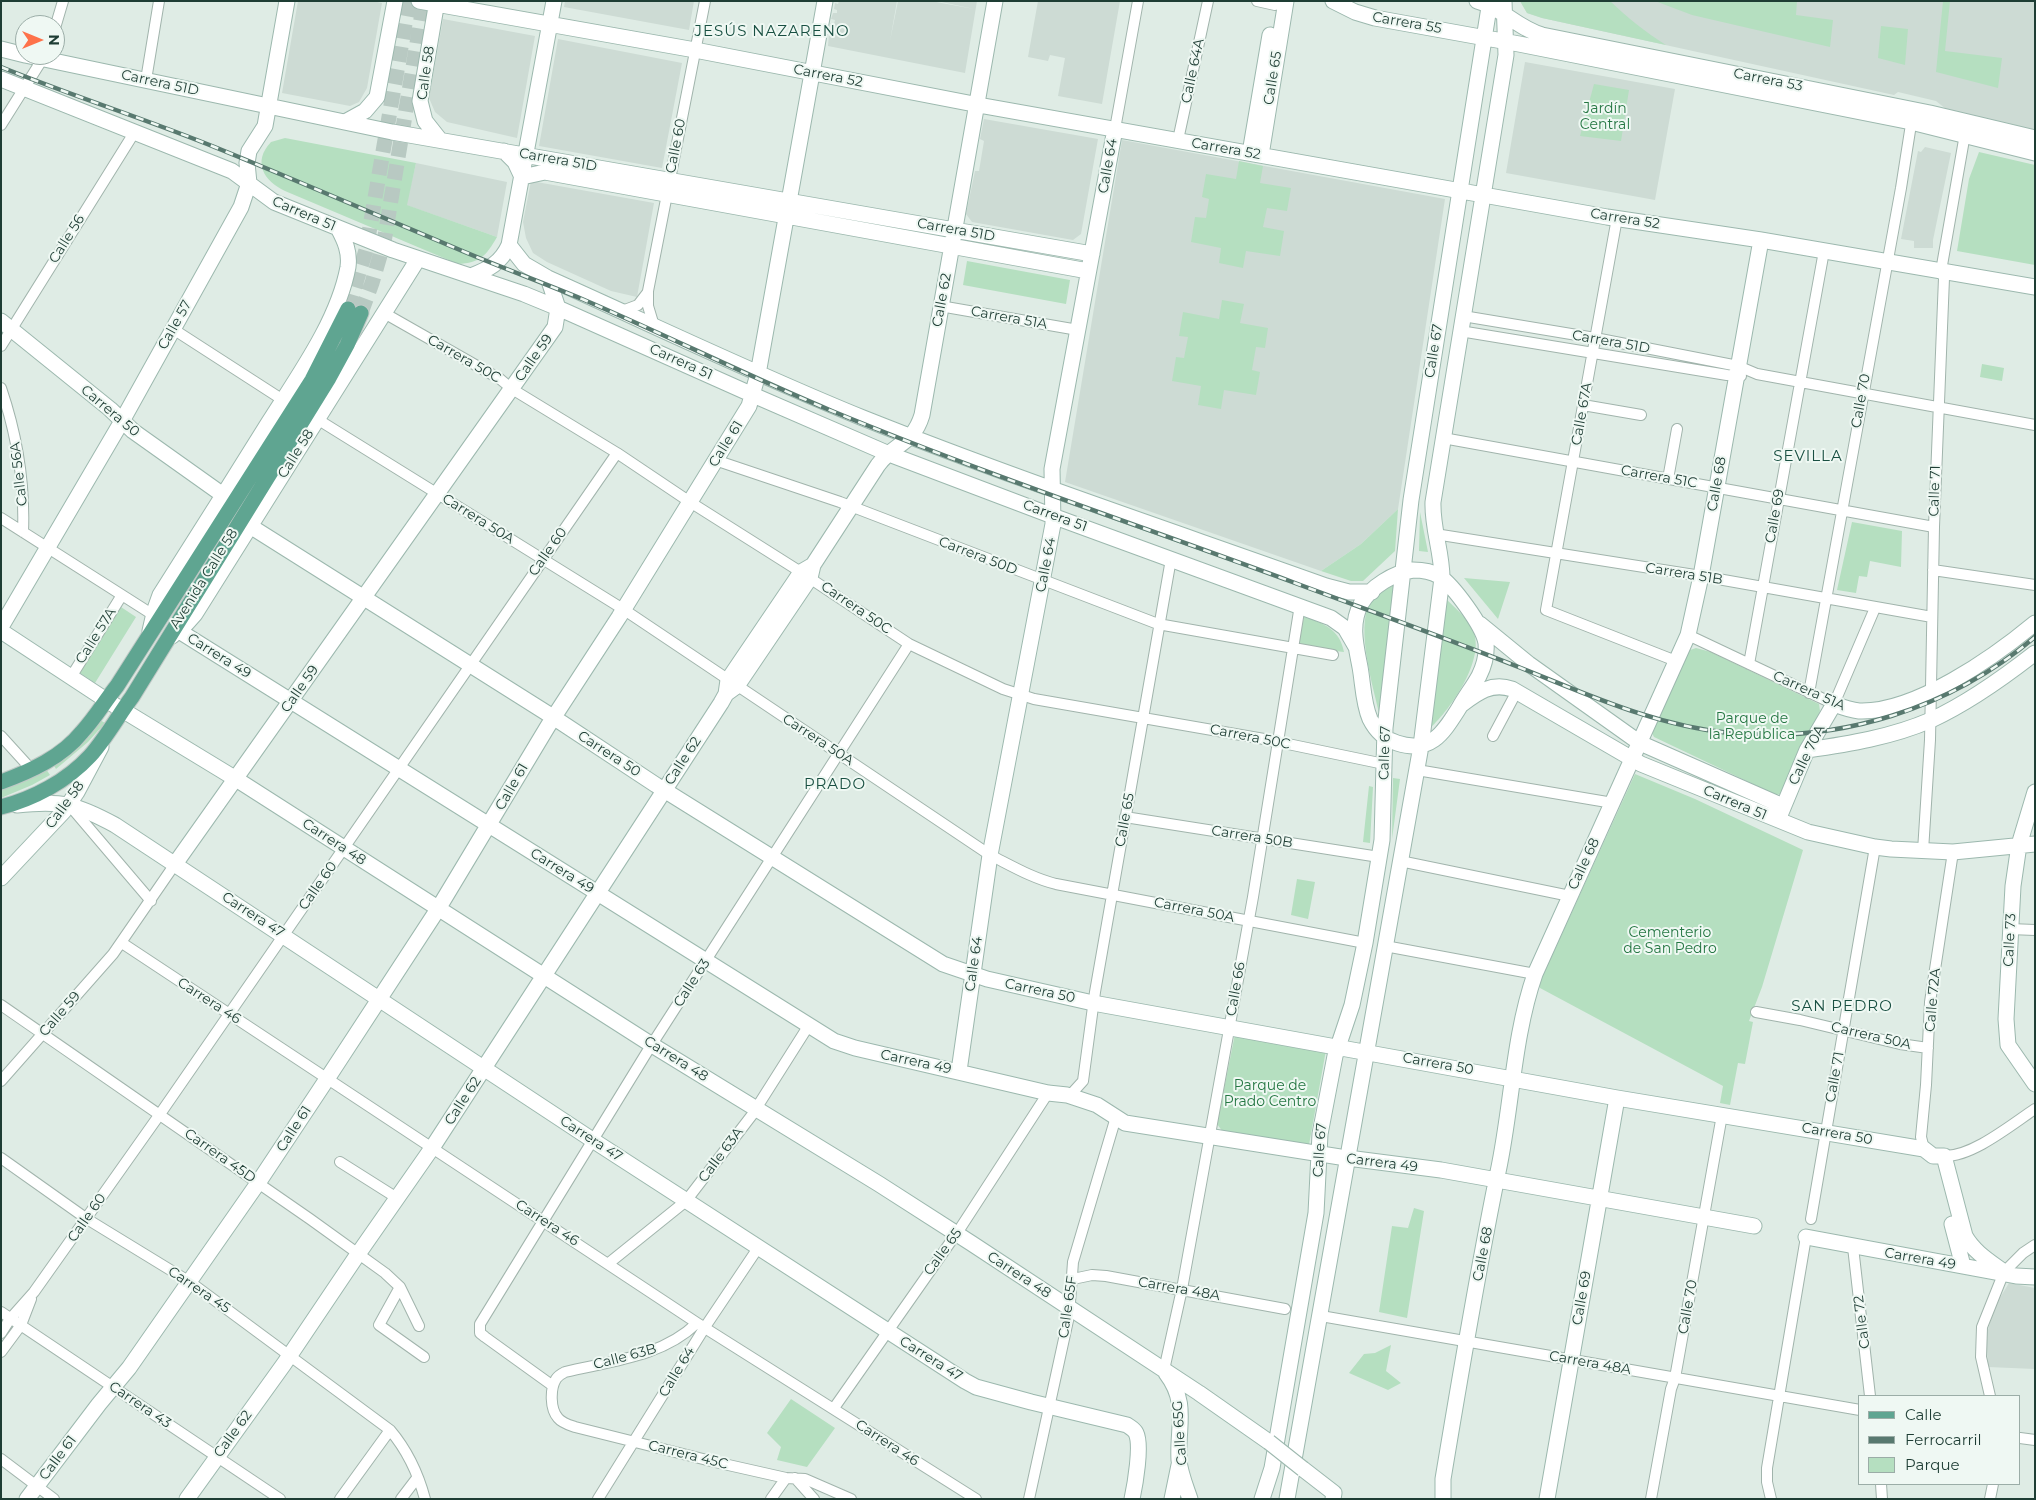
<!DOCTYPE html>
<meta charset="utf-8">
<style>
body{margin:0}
#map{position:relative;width:2036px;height:1500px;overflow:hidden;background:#dfece5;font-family:Montserrat,sans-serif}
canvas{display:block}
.frame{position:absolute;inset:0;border:2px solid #1e3d34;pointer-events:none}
.legend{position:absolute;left:1858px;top:1395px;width:162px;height:90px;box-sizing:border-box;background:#eff8f3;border:1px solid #9bada7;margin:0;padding:6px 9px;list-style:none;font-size:15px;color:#1e3d34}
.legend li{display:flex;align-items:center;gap:10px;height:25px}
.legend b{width:25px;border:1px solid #9bada7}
.north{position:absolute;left:15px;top:15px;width:50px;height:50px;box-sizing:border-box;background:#eff8f3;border:1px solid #9bada7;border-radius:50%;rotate:90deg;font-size:14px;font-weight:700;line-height:20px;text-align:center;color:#1e3d34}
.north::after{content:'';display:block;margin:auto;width:18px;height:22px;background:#fe724a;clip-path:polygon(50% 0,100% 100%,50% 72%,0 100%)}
</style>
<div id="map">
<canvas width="2036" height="1500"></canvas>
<div class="frame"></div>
<ul class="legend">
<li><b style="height:6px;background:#5fa591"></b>Calle</li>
<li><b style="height:6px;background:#58796f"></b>Ferrocarril</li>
<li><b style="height:14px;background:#b5dfc0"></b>Parque</li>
</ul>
<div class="north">N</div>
</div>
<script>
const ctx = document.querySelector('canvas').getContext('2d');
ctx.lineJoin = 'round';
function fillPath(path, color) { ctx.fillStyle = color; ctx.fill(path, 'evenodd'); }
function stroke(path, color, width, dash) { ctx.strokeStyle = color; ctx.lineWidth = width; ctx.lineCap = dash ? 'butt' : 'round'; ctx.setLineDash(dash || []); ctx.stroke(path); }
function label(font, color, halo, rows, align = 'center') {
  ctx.font = font + ' Montserrat,sans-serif'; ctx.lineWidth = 4; ctx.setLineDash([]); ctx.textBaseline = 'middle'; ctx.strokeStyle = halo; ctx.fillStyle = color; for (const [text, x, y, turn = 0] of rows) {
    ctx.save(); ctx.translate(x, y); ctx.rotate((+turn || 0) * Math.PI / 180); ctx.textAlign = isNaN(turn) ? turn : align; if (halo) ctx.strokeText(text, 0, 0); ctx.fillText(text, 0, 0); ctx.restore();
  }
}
fillPath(new Path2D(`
 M 298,1 L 372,1 L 382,3 L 367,88 L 359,102 L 350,106 L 282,93 Z
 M 565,1 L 694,1 L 689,30 L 564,7 Z
 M 839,1 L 897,1 L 890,41 L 898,1 L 931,1 L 974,9 L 937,1 L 977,1 L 965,73 L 828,46 L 829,33 L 832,34 L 833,31 L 829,30 L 830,23 L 834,24 L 835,20 L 831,19 L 833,13 L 837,13 L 837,10 L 834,9 L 835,3 L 838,4 Z
 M 1038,1 L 1120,1 L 1102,104 L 1058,96 L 1065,58 L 1050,55 L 1048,61 L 1028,57 Z
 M 1520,1 L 2035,1 L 2035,130 L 1946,109 L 1936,101 L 1898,92 L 1894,95 L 1542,18 L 1527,13 Z
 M 443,19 L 535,36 L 517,138 L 447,122 L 435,112 L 429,98 Z
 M 558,39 L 682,63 L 662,168 L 539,146 Z
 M 1525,62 L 1675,89 L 1655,200 L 1506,173 Z
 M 984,119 L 1098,139 L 1081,234 L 1073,240 L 972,222 L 966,214 L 975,171 L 979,171 L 984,141 L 980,139 Z
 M 1122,140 L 1445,199 L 1398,509 L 1361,544 L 1321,571 L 1065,482 Z
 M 1925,147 L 1951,153 L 1933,240 L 1933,248 L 1914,248 L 1914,241 L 1901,239 L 1918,151 L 1921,152 Z
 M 416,163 L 507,182 L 497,237 L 406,205 Z
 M 531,181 L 654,203 L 637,297 L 611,291 L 547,262 L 533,253 L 526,238 L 523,222 Z
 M 2009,1283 L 2035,1288 L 2035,1369 L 1988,1367 L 1986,1336 L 1995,1306 Z`), '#cddbd4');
fillPath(new Path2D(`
 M 1520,1 L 1610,1 C 1628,18 1645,32 1666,45 L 1542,18 L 1527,13 Z
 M 1655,1 L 1797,1 L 1796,15 L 1833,20 L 1830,47 L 1692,15 Z
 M 1943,1 L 1950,1 L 1945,51 L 2002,58 L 1998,88 L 1936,72 Z
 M 1881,26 L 1908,29 L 1905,65 L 1878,58 Z
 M 1594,84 L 1629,90 L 1621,141 L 1580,136 Z
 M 285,138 L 416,163 L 407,205 L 497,237 C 486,256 480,263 458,264 L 285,191 C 264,181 252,162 271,142 Z
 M 1979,152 L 2035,165 L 2035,265 L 1957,251 L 1969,179 Z
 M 1239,161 L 1263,166 L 1260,183 L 1291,188 L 1287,211 L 1267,208 L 1263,227 L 1284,231 L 1280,256 L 1246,251 L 1243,268 L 1219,263 L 1221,248 L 1191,242 L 1195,217 L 1206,218 L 1209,199 L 1202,197 L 1206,174 L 1236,179 Z
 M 967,261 L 1070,280 L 1066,304 L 963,285 Z
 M 1222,300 L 1244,304 L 1240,323 L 1268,328 L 1265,348 L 1256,347 L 1252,370 L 1260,372 L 1256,395 L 1224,390 L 1221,409 L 1198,405 L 1201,386 L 1172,381 L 1176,357 L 1184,358 L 1188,337 L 1179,336 L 1183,312 L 1219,319 Z
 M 1982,364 L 2004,368 L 2002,381 L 1980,377 Z
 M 1398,509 L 1395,551 L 1363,581 L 1351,581 L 1321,571 L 1361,544 Z
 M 1420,512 L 1428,552 L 1419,551 Z
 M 1852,522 L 1902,531 L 1901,567 L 1870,561 L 1867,577 L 1859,576 L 1856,593 L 1837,590 Z
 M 1464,578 L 1510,582 L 1498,619 Z
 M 1398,583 L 1380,717 C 1374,690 1355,628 1370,603 C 1376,594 1388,588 1398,583 Z
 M 1445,598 C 1455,608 1469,619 1474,633 C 1484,662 1449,712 1428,730 Z
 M 121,607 L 136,617 L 95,683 L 80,673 Z
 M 1304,617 C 1324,623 1340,630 1344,652 L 1298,647 Z
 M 1696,648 L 1711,652 L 1819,704 L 1820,711 L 1784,793 L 1776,795 L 1654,737 L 1651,731 L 1687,651 Z
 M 100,720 L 105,723 L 88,742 L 56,769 L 53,764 Z
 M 46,769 L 50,775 L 32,785 L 1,798 L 1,789 Z
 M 1635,774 L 1695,799 L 1803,850 L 1762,987 L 1749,1021 L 1753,1022 L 1745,1064 L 1738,1063 L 1730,1105 L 1720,1103 L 1723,1086 L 1540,988 L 1539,984 Z
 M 1393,778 L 1400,779 L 1392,839 Z
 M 1369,786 L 1373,787 L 1370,843 L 1363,842 Z
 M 1297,879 L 1315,882 L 1308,919 L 1291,915 Z
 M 1235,1034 L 1326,1050 L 1309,1145 L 1226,1136 L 1217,1124 Z
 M 1414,1208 L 1424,1211 L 1407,1318 L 1379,1312 L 1392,1226 L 1408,1228 Z
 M 1391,1345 L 1386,1371 L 1401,1383 L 1388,1390 L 1349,1373 L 1364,1354 L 1375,1353 Z
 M 791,1399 L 835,1428 L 807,1467 L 777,1460 L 781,1447 L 767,1433 Z`), '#b5dfc0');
stroke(new Path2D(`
 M 348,309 L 366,250 L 409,1
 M 361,313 L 372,283 L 384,242 L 424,1`), '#b8c9c2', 15, [15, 8]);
const street = new Path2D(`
 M 1257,1 L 1275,5
 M 55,28 L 63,1
 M 146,80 L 159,1
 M 1,125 L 45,55
 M 1115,129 L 1138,1
 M 1178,140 L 1208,1
 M 1617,218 L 1546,610 L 1676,661
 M 940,306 L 1078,330
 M 622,311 L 638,305 L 648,292
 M 384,313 L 500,379 L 512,389 L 617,453 L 690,502 L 796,569 L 909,644 L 1003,689 L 1034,699 L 1264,739 L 1384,764
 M 1463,316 L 1595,338 L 1738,366 L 1757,374 L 2035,425
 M 654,326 L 648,306 L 648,291 L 705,1
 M 173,329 L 283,400
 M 1460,331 L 1727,375 L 1741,376
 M 1,346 L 134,133
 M 1,388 C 17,435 25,482 23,532
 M 1583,405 L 1641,415
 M 317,419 L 623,609 L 990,855 C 1012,866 1032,878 1056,884 L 1365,943
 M 1443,438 L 1934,527
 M 715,460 L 840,502 L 1158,624 L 1333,655
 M 1668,479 L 1677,429
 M 1,518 L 158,618
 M 1435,534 L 1701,576 L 1932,617
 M 1933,570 L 2035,585
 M 1688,635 L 1834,704 L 1875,608
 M 1749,664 L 1824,251
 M 71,677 L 122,595
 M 1809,693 L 1901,188 L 1912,118
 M 1,736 L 31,769
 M 1493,736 L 1517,691
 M 1417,770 L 1613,803
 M 71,807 L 151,901
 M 1125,817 L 1379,857
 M 1923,851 L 1930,740 L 1934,527 L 1944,278 L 1941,271 L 1965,134
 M 1400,861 L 1570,896
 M 2010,929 L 2035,930
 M 122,943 L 697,1323 L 976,1499
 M 1385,946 L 1535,974
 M 1,1005 L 310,1219 L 385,1273 L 400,1287 L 419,1326
 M 1756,1012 L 1800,1020 L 1900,1044 L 1928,1048
 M 1,1081 L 113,954 L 175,864
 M 1067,1095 L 1073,1092 L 1083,1081 L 1095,992 L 1171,559
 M 1924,1149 L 1921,1137 L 1926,1085 L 1930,1002 L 1953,852
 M 1944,1156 C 1972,1157 2011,1125 2035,1109
 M 1,1158 L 87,1219 L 190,1282 L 390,1430 C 407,1450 418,1473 425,1499
 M 340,1162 L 397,1198
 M 1811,1219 L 1875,847
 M 1853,1247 L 1870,1396
 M 609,1263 L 686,1201 L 752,1115 L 809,1025
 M 1073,1279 L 1092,1275 L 1106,1276 L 1285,1309
 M 400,1287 L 379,1325 L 424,1357
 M 1,1312 L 280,1499
 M 1321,1316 L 1860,1410
 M 697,1323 C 662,1357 611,1361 565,1372 C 561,1374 558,1376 556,1379 C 550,1389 550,1409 558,1418 C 562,1423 569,1425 575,1427 L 715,1462 L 786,1478 L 805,1479 L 851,1499
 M 1,1333 L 10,1319 L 34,1292 L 160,1114 L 617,453
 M 1,1352 L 21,1325 L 31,1299
 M 1164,1370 L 1182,1289 L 1253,897 L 1300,605
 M 553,1386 L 485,1337 L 480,1333 L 480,1324 L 647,1052 L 909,644
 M 1990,1396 L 1981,1357 L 1982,1327 L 2004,1272 L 2023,1253 L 2035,1245
 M 834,1408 L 961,1227 L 1048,1093
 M 2020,1438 L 2035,1440
 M 1,1459 L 54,1499
 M 795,1478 L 814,1499
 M 1881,1484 L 1882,1499
 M 340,1499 L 390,1430
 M 401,1499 L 417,1478
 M 598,1499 L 705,1327 L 758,1248
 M 771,1499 L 786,1478
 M 1029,1499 L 1069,1316 L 1073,1262 L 1116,1117
 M 1651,1499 L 1671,1389 L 1675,1378 L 1722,1115
 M 1771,1499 L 1767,1482 L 1767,1468 L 1806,1237
 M 1990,1499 L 1993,1484`);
const secondary = new Path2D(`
 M 419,1 L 695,50 L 984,106 L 1607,217 L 1761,240 L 2035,287
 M 437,1 L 420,101 L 425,121 L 440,140
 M 1333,1 L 1355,12 L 1375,18 L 1519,44 L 1911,122 L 2035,153
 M 1477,1 C 1501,7 1517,28 1542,35 L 1930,113 L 2035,138
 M 1,49 L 25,55
 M 25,55 L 392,132 L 1092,254
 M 1,79 L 232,171 L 274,202 L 393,250 L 524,294 L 558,308 L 753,395 L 889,454 L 1058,518 L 1331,618 L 1345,628 L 1356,647
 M 345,122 L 365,111 L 377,97 L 395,1
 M 504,151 L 515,162 L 522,177 L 545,172 L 1088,271
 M 1250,153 L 1270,35
 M 1261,155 L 1286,1
 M 509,245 L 524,264 L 548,278 C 653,325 757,375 863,418 C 1016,479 1172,531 1326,586 L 1349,592 L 1372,592
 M 471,276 C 489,269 501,263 509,245 L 554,1
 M 1,321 L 110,409 L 133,431 L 223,495
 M 250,526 L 553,717 L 656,785 L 943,964 L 987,979 L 1093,1003 L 1617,1098 L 1924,1149 L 1933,1156 L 1944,1156 L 1965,1236 C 1974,1252 1989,1261 2004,1272
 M 1413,570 C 1422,570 1431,571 1439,576 C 1453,585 1483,626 1486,643 C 1487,654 1484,666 1479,676 C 1473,687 1465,697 1459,708 C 1443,733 1431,754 1397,743 C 1384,739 1376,731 1370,719 C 1363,703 1363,683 1360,667 C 1356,646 1350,624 1361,604 C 1371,586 1394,573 1413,570 Z
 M 1480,624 L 1529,664 L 1640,743 L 1783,806
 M 1,627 L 122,421 L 241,207 L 249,183 L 247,163 L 249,151 L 265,126 L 287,1
 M 1,631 L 106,700 L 236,779 L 652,1045 L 879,1184 L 971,1243 L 1199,1393 L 1269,1442
 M 150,631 L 155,609 L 160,595 C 197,537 233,480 269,422 C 298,376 338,321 348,267 C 350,252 345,241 338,228
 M 179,631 L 834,1041 L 855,1048 L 1048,1093 L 1067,1095 L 1097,1105 L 1125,1123 L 1340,1157 L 1441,1170 L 1754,1226
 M 172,636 L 187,623 L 195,614 L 418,259
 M 726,694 L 728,680 L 793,584 L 801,572 L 813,565
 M 1461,705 C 1477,693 1491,682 1512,689 L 1641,764 L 1808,832 L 1875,847 L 1891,849 L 1953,852 L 2035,844
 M 1807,750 C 1849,744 1892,737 1931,720 C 1968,703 2003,678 2035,653
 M 2035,792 L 2019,845 L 2013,886 L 2006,1019 L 2008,1045 L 2035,1084
 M 17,805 C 62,800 76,804 115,825 L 594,1141 L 965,1381 L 976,1387 L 1031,1402 L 1127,1425 C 1131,1428 1134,1429 1136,1433 C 1142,1445 1135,1485 1132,1499
 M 1780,815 L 1807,750 L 1834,704 C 1842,707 1850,710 1859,711 C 1915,713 1994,657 2035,623
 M 175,864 L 555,327 L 558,308 L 548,278
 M 1,878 L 64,811 L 77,792 L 101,747
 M 959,1071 L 990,855 L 1053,524 L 1052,469 L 1115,129
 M 1952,1224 L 1963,1266
 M 1806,1237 L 2016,1276 L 2035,1277
 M 1166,1373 C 1189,1403 1177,1427 1179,1460 C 1180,1473 1186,1487 1190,1499
 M 1303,1469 L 1334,1493 L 1333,1499
 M 27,1499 L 99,1404 L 129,1368 L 258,1183 L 327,1079 L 438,909 L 548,726 L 619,617 L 749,406 L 758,374 L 825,1
 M 187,1499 L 284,1364 L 356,1257 L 432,1148 L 721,703 L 726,694 L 737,686 L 810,578 L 813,565 L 878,465 C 894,443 913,445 922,415 L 995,1
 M 1172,1499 L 1179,1465
 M 1262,1499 L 1272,1468 L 1316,1213 L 1320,1134 L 1335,1056 L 1352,1005 L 1365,943 L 1382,840 L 1385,728 L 1411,500 L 1490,1
 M 1287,1499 L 1421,746 L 1442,578 C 1442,552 1432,528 1433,502 L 1506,55 L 1504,1
 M 1443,1499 L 1443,1479 C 1460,1377 1477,1274 1498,1172 C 1512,1107 1513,1037 1535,974 L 1688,635 L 1701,576 L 1761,240
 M 1547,1499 L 1617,1098`);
const primary = new Path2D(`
 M 1,782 C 31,771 62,757 82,732 C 95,718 105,701 117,686 L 312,380 L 348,309
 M 1,807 C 33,799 67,781 90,756 C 106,738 118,716 132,697 L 329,378 L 347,345 L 361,313`);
stroke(street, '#a1b4ac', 12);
stroke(secondary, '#9cb8ae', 17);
stroke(primary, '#c0c9c6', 17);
stroke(street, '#fff', 10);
stroke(secondary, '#fff', 15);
stroke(primary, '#5fa591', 15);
const rail = new Path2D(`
 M 1,67 C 72,96 146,119 217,148 C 298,181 379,216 460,250 C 500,267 541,282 582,299 C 666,335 748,376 832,411 C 984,474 1141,526 1295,583 C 1370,611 1446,638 1521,668 C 1589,695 1656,726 1730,733 C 1840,743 1950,709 2035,637`);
stroke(rail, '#58796f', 4.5);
stroke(rail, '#eff8f3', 2.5, [8]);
const secondaryBridge = new Path2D(`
 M 1269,1442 L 1303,1469`);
stroke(secondaryBridge, '#9cb8ae', 17, []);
stroke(secondaryBridge, '#fff', 15);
label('14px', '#1e3d34', '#eff8f3', [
 ["Carrera 55",1407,23,10],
 ["Calle 64A",1193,71,-78],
 ["Calle 58",426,73,-82],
 ["Carrera 52",828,76,11],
 ["Calle 65",1273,78,-81],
 ["Carrera 53",1768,80,11],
 ["Carrera 51D",160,83,12],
 ["Calle 60",676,146,-79],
 ["Carrera 52",1226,149,10],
 ["Carrera 51D",558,160,10],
 ["Calle 64",1108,166,-80],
 ["Carrera 51",304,214,23],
 ["Carrera 52",1625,219,9],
 ["Carrera 51D",956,230,10],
 ["Calle 56",67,239,-58],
 ["Calle 62",942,300,-80],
 ["Carrera 51A",1009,318,10],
 ["Calle 57",175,325,-61],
 ["Carrera 51D",1611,342,10],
 ["Calle 67",1434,351,-81],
 ["Calle 59",534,358,-55],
 ["Carrera 50C",464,359,30],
 ["Carrera 51",681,362,24],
 ["Calle 70",1861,401,-80],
 ["Carrera 50",110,411,40],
 ["Calle 67A",1582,414,-80],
 ["Calle 61",726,444,-58],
 ["Calle 58",296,454,-58],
 ["Calle 56A",19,474,-97],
 ["Carrera 51C",1659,477,10],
 ["Calle 68",1717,484,-80],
 ["Calle 71",1935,491,-88],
 ["Carrera 51",1055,516,20],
 ["Calle 69",1775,516,-80],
 ["Carrera 50A",478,519,32],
 ["Calle 60",548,552,-55],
 ["Carrera 50D",978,556,21],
 ["Calle 64",1046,565,-79],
 ["Carrera 51B",1684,574,9],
 ["Avenida Calle 58",204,579,-58],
 ["Carrera 50C",856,608,34],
 ["Calle 57A",96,636,-58],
 ["Carrera 49",219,656,32],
 ["Calle 59",300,689,-55],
 ["Carrera 51A",1809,691,24],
 ["Carrera 50C",1250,737,11],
 ["Carrera 50A",818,740,33],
 ["Calle 67",1385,753,-88],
 ["Carrera 50",609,754,33],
 ["Calle 70A",1807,755,-64],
 ["Calle 62",683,761,-57],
 ["Calle 61",512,787,-60],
 ["Carrera 51",1735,803,23],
 ["Calle 58",65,805,-54],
 ["Calle 65",1125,820,-80],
 ["Carrera 50B",1252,837,9],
 ["Carrera 48",334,842,33],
 ["Calle 68",1584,864,-65],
 ["Carrera 49",562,871,32],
 ["Calle 60",318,886,-55],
 ["Carrera 50A",1194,910,11],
 ["Carrera 47",253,915,33],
 ["Calle 73",2010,940,-87],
 ["Calle 64",974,964,-82],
 ["Calle 63",692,983,-57],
 ["Calle 66",1236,989,-80],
 ["Carrera 50",1040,991,12],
 ["Calle 72A",1933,1000,-85],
 ["Carrera 46",209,1001,33],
 ["Calle 59",60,1014,-49],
 ["Carrera 50A",1871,1036,13],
 ["Carrera 48",676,1059,32],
 ["Carrera 49",916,1062,12],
 ["Carrera 50",1438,1064,10],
 ["Calle 71",1835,1077,-80],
 ["Calle 62",463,1101,-57],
 ["Calle 61",294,1129,-57],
 ["Carrera 50",1837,1134,10],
 ["Carrera 47",591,1139,33],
 ["Calle 67",1320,1150,-86],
 ["Calle 63A",721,1155,-53],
 ["Carrera 45D",220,1156,35],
 ["Carrera 49",1382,1163,7],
 ["Calle 60",87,1218,-55],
 ["Carrera 46",547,1223,33],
 ["Calle 65",943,1252,-54],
 ["Calle 68",1483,1254,-79],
 ["Carrera 49",1920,1259,10],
 ["Carrera 48",1019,1275,33],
 ["Carrera 48A",1179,1289,10],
 ["Carrera 45",199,1290,34],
 ["Calle 69",1582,1298,-80],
 ["Calle 65F",1068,1307,-82],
 ["Calle 70",1688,1307,-80],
 ["Calle 72",1862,1322,-97],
 ["Calle 63B",625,1357,-15],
 ["Carrera 47",931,1359,32],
 ["Carrera 48A",1590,1363,10],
 ["Calle 64",677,1372,-59],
 ["Carrera 43",140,1405,34],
 ["Calle 65G",1180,1433,-94],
 ["Calle 62",233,1434,-54],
 ["Carrera 46",887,1443,33],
 ["Carrera 45C",688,1455,14],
 ["Calle 61",58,1458,-53]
]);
label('14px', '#257743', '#eff8f3', [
 ["Jardín",1605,109],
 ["Central",1605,125],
 ["Parque de",1752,719],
 ["la República",1752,735],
 ["Cementerio",1670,933],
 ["de San Pedro",1670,949],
 ["Parque de",1270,1086],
 ["Prado Centro",1270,1102]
]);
ctx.letterSpacing = '1px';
label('15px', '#195042', '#eff8f3', [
 ["JESÚS NAZARENO",772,32],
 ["SEVILLA",1808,457],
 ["PRADO",835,785],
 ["SAN PEDRO",1842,1007]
]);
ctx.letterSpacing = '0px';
</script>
